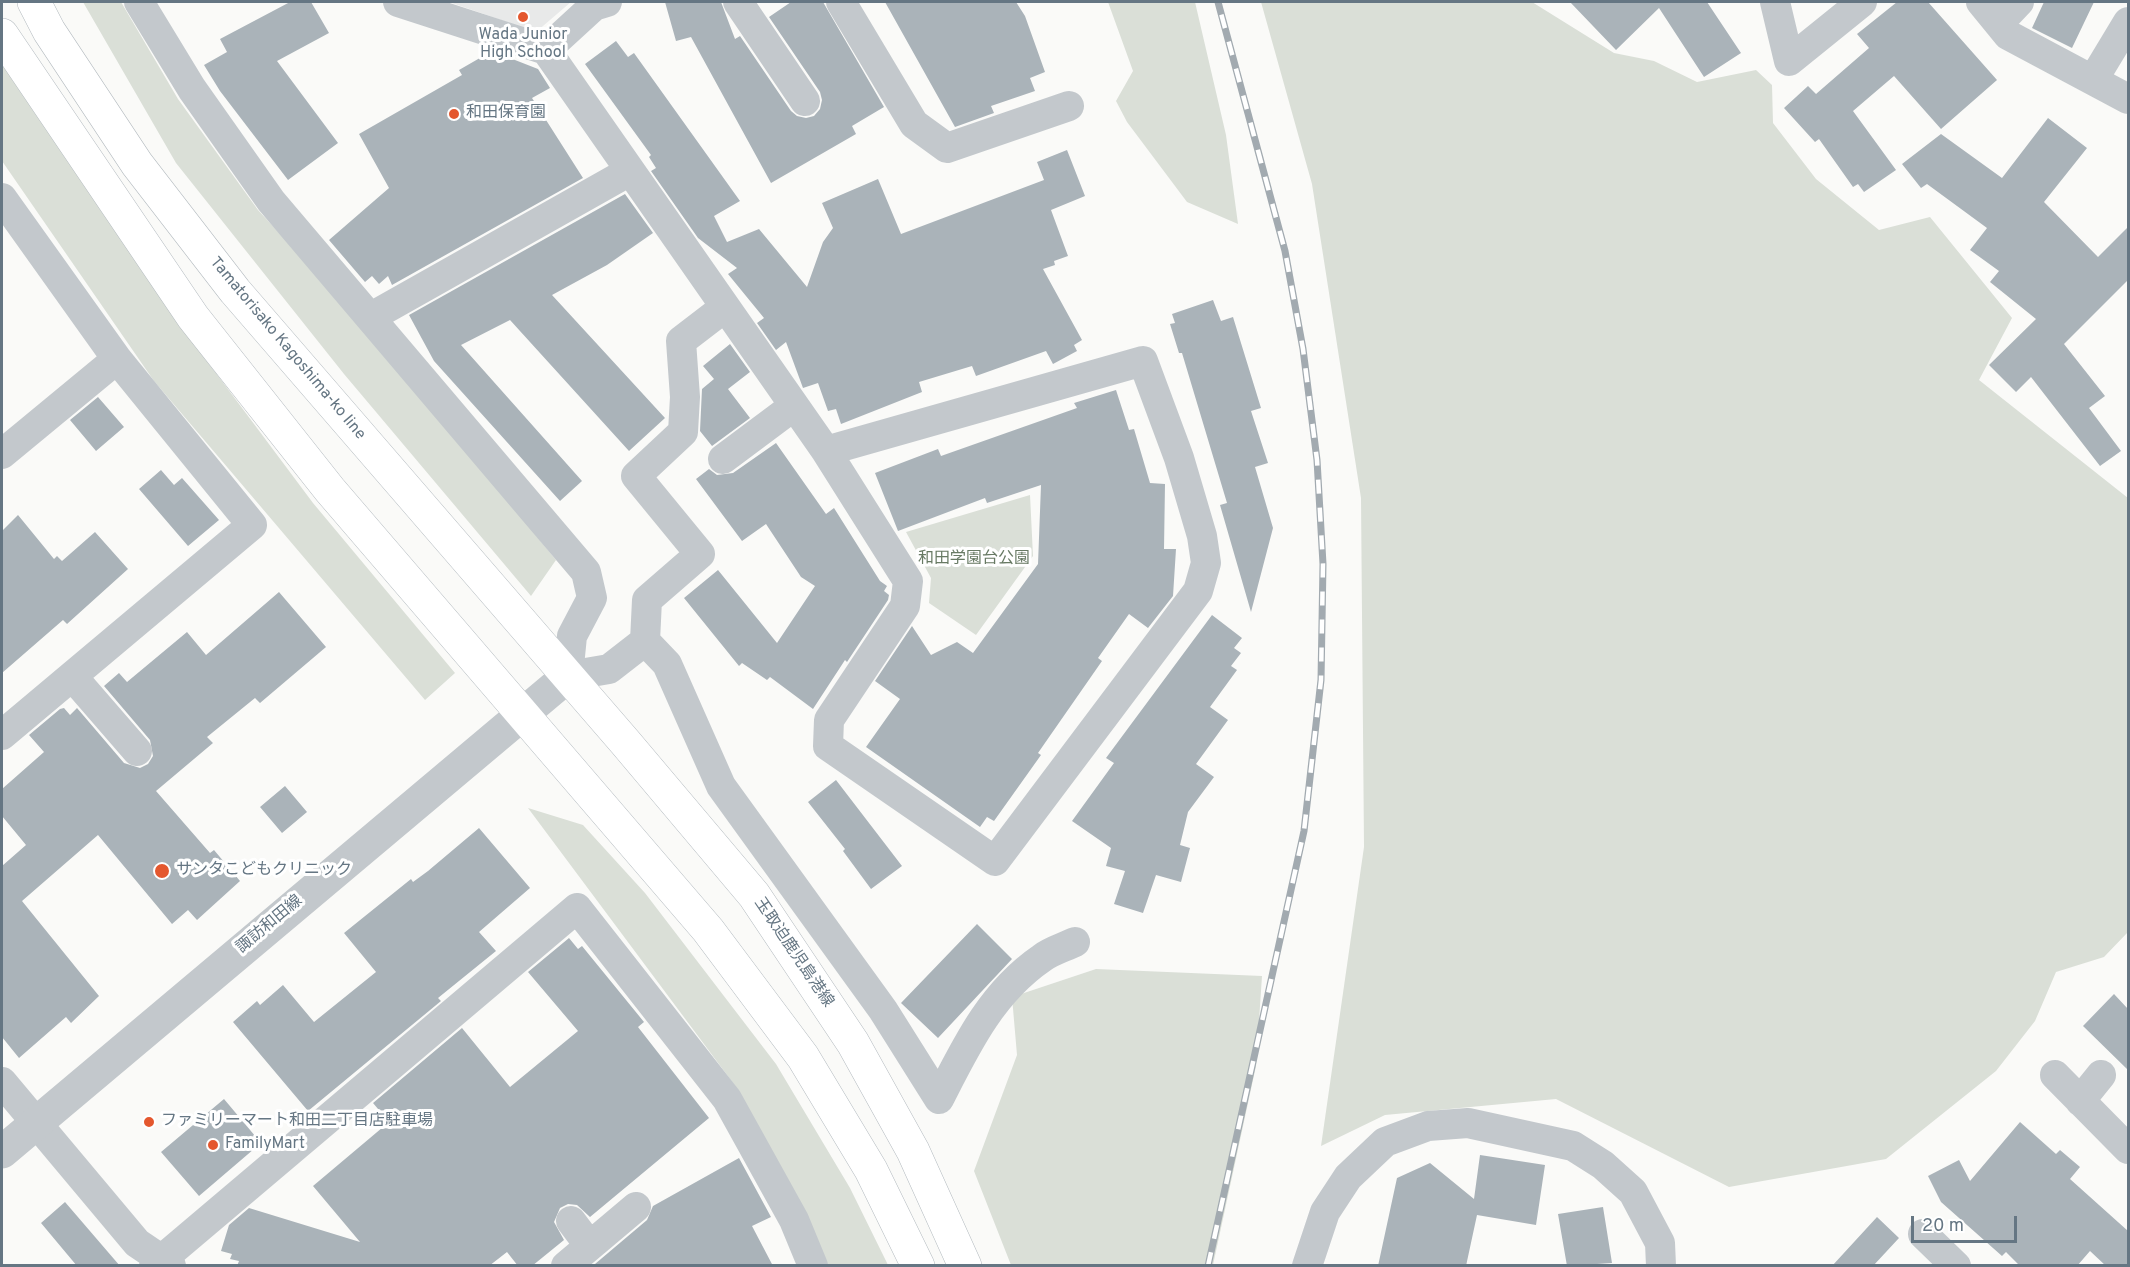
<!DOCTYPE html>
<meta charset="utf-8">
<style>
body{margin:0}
#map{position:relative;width:2130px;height:1267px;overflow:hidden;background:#fafaf8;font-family:Overpass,sans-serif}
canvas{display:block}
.frame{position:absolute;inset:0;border:3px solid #657683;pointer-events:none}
.scale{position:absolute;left:1911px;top:1216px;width:106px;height:27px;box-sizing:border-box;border:3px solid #657683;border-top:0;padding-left:8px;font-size:18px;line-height:21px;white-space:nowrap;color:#657683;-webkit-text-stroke:4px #fff;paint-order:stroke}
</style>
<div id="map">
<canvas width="2130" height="1267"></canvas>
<div class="frame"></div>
<div class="scale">20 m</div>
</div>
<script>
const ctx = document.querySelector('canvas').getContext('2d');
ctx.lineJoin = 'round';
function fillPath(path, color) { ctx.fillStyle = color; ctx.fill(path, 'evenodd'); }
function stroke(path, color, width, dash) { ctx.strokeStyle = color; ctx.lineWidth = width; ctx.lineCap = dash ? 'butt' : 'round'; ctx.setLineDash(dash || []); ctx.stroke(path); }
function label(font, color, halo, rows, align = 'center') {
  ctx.font = font + ' Overpass,"Noto Sans JP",sans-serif'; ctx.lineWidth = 6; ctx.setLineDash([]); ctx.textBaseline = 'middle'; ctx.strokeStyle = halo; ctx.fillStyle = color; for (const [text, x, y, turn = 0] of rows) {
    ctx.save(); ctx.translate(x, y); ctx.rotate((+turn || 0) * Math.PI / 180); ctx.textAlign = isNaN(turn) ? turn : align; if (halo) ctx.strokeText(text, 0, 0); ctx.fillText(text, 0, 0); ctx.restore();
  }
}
fillPath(new Path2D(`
 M 449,2 L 571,2 L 536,32 Z`), '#e8e9e9');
fillPath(new Path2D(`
 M 83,2 L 121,2 L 178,99 L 258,210 L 365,326 L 556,560 L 531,596 L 344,374 L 176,163 Z
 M 1108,2 L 1195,2 L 1226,135 L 1238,224 L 1187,202 L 1127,122 L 1116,101 L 1133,71 Z
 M 1261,2 L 1532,2 L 1614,53 L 1654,61 L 1697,82 L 1756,70 L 1772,85 L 1773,123 L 1816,179 L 1879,230 L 1930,217 L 2012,318 L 1979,380 L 2128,498 L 2128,932 L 2104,957 L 2056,972 L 2035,1021 L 1996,1071 L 1886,1159 L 1729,1187 L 1556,1099 L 1385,1115 L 1321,1146 L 1364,847 L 1361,498 L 1312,184 Z
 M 2,64 L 186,333 L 313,503 L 455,673 L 425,700 L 154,381 L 2,161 Z
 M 1030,495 L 1033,556 L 976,635 L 929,603 L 931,578 L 906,532 Z
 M 528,808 L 583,825 L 645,893 L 776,1064 L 850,1188 L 888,1265 L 827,1265 L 739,1091 Z
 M 1096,969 L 1262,976 L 1256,1066 L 1213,1265 L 1011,1265 L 974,1171 L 1017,1055 L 1012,997 Z`), '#dadfd7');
fillPath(new Path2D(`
 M 290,2 L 311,2 L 329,33 L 277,61 L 338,143 L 288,180 L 220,91 L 204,65 L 227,52 L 220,39 Z
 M 665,2 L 721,2 L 735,39 L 740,36 L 791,111 L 797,116 L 806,118 L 814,116 L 820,109 L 822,100 L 820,92 L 769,17 L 791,2 L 823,2 L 884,107 L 852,126 L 856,134 L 771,183 L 691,37 L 676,41 Z
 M 885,2 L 1016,2 L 1025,16 L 1045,72 L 1030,78 L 1035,91 L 991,106 L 994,113 L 955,127 Z
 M 1570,2 L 1707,2 L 1741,53 L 1704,77 L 1659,8 L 1616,50 Z
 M 1897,2 L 1928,2 L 1997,80 L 1941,129 L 1894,76 L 1853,111 L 1896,170 L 1864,192 L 1858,184 L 1853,187 L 1819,139 L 1815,142 L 1784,108 L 1808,86 L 1816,94 L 1869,48 L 1857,34 Z
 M 2044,2 L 2094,2 L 2072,48 L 2032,28 Z
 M 616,41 L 628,57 L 634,53 L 740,201 L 714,216 L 727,242 L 759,229 L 807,287 L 823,242 L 833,228 L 822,203 L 878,179 L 901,234 L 1044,180 L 1037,162 L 1067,150 L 1085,196 L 1051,210 L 1068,256 L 1054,261 L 1055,265 L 1043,269 L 1082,340 L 1074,345 L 1077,351 L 1053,364 L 1046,351 L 976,376 L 972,366 L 919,382 L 922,392 L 841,424 L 836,409 L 828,411 L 818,383 L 803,388 L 786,342 L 776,350 L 757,323 L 764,318 L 728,274 L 737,268 L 698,238 L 651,171 L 656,168 L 649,157 L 651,155 L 585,64 Z
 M 492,51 L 538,69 L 550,88 L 532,98 L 583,178 L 392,285 L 388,276 L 379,284 L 372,276 L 365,282 L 329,240 L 389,188 L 359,134 L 462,75 L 459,70 Z
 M 2048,118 L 2087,148 L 2044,202 L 2098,257 L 2128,227 L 2128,280 L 2064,344 L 2105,396 L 2089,408 L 2121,451 L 2100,466 L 2031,377 L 2016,392 L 1989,365 L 2036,319 L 1990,282 L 1999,271 L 1970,250 L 1987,228 L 1927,184 L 1921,188 L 1902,164 L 1941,134 L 2002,178 Z
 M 625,194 L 653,233 L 607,265 L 552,295 L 665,418 L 629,451 L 510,320 L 461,345 L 582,481 L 560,501 L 434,361 L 409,315 Z
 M 1213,300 L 1221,321 L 1233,317 L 1261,408 L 1251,411 L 1268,463 L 1255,467 L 1273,528 L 1251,612 L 1220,505 L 1227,503 L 1182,353 L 1179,353 L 1170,324 L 1175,323 L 1172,314 Z
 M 730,344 L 750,372 L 728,389 L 750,418 L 712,446 L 700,431 L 702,389 L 714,379 L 703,366 Z
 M 1116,390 L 1129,430 L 1134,429 L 1150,483 L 1165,484 L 1164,549 L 1176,549 L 1173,596 L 1148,628 L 1129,614 L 1098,658 L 1102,661 L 1038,753 L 1041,755 L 994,821 L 987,817 L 980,827 L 866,747 L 900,699 L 875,681 L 912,626 L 931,655 L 957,642 L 973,653 L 1038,564 L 1041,485 L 987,503 L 985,498 L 898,531 L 875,473 L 938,449 L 941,456 L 1077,408 L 1074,403 Z
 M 98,397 L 124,427 L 96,451 L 70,420 Z
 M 776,443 L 826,514 L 834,508 L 880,581 L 887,586 L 884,591 L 889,595 L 888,600 L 847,662 L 845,660 L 813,709 L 770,677 L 767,680 L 742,663 L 739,666 L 684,598 L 718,570 L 777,643 L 815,586 L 801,577 L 766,524 L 742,541 L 696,479 L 709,469 L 717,475 L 733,473 Z
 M 161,470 L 174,485 L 182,478 L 219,520 L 188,546 L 139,489 Z
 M 18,515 L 54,559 L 57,556 L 62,561 L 95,532 L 128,569 L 67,624 L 63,620 L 2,673 L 2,531 Z
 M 279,592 L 326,647 L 260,703 L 255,698 L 207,737 L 213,743 L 156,791 L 210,853 L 214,850 L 240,881 L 197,920 L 188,910 L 172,924 L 98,835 L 22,901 L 99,996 L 71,1023 L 66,1017 L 19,1058 L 2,1037 L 2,866 L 26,845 L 2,816 L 2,789 L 44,752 L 29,735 L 60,709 L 64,708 L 70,715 L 77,708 L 124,763 L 140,768 L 148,764 L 153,756 L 150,740 L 104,686 L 119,673 L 127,682 L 187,632 L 206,655 Z
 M 1212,615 L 1242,638 L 1234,648 L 1241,653 L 1231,666 L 1237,670 L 1210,707 L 1228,720 L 1196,764 L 1214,777 L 1188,812 L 1180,845 L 1190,848 L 1181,882 L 1156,875 L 1143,913 L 1114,904 L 1125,871 L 1106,866 L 1111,848 L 1072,821 L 1114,763 L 1106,758 Z
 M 836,780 L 902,866 L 871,889 L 843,851 L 845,849 L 808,802 Z
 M 285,786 L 307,812 L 282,833 L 260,807 Z
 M 479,828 L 530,888 L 479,932 L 496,951 L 438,998 L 441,1001 L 308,1111 L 233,1022 L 257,1001 L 260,1005 L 283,985 L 314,1022 L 376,972 L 344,933 L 411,879 L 413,882 L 428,871 Z
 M 977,924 L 1012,959 L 938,1038 L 901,1003 Z
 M 569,938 L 578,949 L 582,946 L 644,1022 L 638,1027 L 709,1118 L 590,1217 L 577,1205 L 568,1204 L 560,1208 L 554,1222 L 564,1240 L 532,1266 L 518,1266 L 507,1252 L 489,1266 L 237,1266 L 239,1261 L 230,1259 L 232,1254 L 221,1251 L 229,1225 L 249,1208 L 360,1242 L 313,1186 L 389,1122 L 373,1103 L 462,1028 L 510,1087 L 578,1031 L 528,972 Z
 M 2114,994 L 2128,1009 L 2128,1070 L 2083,1026 Z
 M 224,1099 L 261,1143 L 199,1196 L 161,1152 Z
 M 2020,1122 L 2056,1154 L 2060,1150 L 2080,1167 L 2070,1179 L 2128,1231 L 2128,1266 L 2106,1266 L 2090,1251 L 2077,1266 L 2020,1266 L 2006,1252 L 2002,1256 L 1941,1202 L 1928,1176 L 1959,1160 L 1970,1181 Z
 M 1480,1155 L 1545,1165 L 1536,1225 L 1477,1215 L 1466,1266 L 1378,1266 L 1397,1178 L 1430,1163 L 1474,1199 Z
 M 739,1158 L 771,1217 L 752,1226 L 773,1266 L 595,1264 L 647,1220 L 653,1206 Z
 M 65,1202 L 120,1266 L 77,1266 L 41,1223 Z
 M 1603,1207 L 1612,1263 L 1567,1266 L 1558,1214 Z
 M 1877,1217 L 1899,1238 L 1873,1266 L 1832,1266 Z`), '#aab3b9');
const secondary = new Path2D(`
 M 34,2 L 49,31 L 137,164 L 235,291 L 625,742 L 754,895 L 853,1043 L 913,1151 L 965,1266
 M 2,35 L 193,317 L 330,490 L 708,930 L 803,1057 L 871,1170 L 918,1266`);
stroke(secondary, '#b3babf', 34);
stroke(new Path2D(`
 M 139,2 L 192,89 L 271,201 L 586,572 L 592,598 L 572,636 L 568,676 L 609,669 L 645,641 L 647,600 L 700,554 L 636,476 L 683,432 L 685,397 L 681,341 L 724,308
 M 398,2 L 546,50 L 826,451 L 908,581 L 905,606 L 829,720 L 828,746 L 995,861 L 1198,591 L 1206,563 L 1202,536 L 1179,458 L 1143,361 L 826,451
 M 738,2 L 805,101
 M 841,2 L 914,124 L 947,148 L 1069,106
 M 1775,2 L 1789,61 L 1862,2
 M 1981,2 L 2008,35 L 2128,99
 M 1999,23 L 2019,2
 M 546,50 L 594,6 L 607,2
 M 2093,80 L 2128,22
 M 2,198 L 117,359 L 252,525 L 2,735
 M 371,317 L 630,171
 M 2,454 L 117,359
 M 723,459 L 794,406
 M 645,641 L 667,664 L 721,786 L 883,1010 L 939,1099 C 966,1046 991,993 1042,958 C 1051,951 1065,947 1075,942
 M 72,676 L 137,751
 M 2055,1075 L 2128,1149
 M 2,1082 L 137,1243 L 171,1266
 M 2080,1101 L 2101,1075
 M 571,1221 L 589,1245
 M 1923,1234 L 1956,1266
 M 154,1266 L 577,908 L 727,1099 L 794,1220 L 813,1266
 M 566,1266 L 636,1207
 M 1307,1266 L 1325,1212 L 1348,1177 L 1385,1142 L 1428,1126 L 1468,1123 L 1573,1146 L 1603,1165 L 1633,1192 L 1660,1243 L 1661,1266`), '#c3c8cc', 30);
stroke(new Path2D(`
 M 2,1152 L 568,676`), '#c3c8cc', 33);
stroke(secondary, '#fff', 33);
const rail = new Path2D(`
 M 1208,1266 L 1304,831 L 1321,680 L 1323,564 L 1317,460 L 1303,349 L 1285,251 L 1218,2`);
stroke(rail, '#a2aab0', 7);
stroke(rail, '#fff', 4.5, [14]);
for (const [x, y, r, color] of [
 [523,17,6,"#e4572e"],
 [454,114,6,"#e4572e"],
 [162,871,8,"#e4572e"],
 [149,1122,6,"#e4572e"],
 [213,1145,6,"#e4572e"]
]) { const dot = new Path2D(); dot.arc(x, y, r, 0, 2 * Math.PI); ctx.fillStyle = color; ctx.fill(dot); stroke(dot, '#fff', 2); }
label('16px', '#657683', '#fff', [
 ["Wada Junior",523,36,"center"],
 ["High School",523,54,"center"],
 ["和田保育園",466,114],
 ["サンタこどもクリニック",176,871],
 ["ファミリーマート和田二丁目店駐車場",161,1122],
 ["FamilyMart",225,1145]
], 'left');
label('16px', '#657683', '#fff', [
 ["Tamatorisako Kagoshima-ko line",287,349,50],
 ["諏訪和田線",270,925,-40],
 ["玉取迫鹿児島港線",793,953,56]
]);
label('16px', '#687a64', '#fff', [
 ["和田学園台公園",974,560]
]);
</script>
